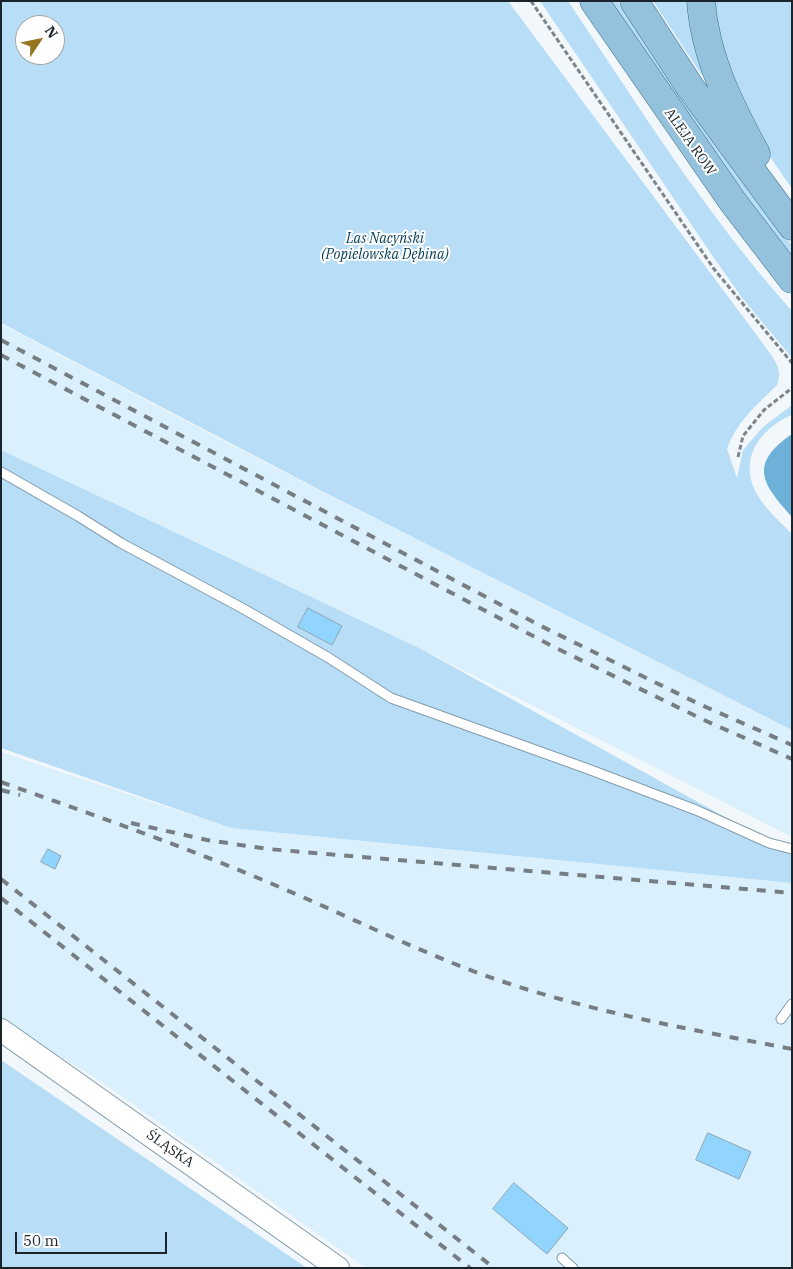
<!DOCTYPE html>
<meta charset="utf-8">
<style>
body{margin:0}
#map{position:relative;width:793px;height:1269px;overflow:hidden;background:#f2f7fb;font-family:"IBM Plex Serif",serif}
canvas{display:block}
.frame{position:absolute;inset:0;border:2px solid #1a242a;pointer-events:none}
.north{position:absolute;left:15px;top:15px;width:50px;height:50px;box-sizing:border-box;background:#fff;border:1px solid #a3a7aa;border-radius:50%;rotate:56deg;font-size:14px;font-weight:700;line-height:20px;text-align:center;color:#1a242a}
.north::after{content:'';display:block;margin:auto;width:18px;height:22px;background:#97751e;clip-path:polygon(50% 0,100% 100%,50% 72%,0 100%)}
.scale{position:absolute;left:15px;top:1232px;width:152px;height:22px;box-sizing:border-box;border:2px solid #1a242a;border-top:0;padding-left:6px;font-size:15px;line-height:18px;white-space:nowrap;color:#1a242a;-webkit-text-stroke:4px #fff;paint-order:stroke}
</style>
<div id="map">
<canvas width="793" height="1269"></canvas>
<div class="frame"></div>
<div class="north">N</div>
<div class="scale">50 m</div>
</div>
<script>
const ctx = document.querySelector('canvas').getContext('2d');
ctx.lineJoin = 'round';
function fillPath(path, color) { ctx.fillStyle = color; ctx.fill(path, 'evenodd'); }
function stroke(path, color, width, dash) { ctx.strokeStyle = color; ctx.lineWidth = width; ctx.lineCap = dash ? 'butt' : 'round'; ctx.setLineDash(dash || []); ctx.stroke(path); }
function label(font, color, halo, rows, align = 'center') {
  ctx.font = font + ' "IBM Plex Serif",serif'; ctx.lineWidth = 4; ctx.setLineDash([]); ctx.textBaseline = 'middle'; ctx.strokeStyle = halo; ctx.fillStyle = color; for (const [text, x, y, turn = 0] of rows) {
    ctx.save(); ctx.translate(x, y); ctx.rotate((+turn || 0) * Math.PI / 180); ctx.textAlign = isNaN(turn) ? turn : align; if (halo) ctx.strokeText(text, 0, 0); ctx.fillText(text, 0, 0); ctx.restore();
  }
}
fillPath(new Path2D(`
 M 1,324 L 266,463 L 792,730 L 792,837 L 421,649 L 138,517 L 1,451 Z
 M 1,752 L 231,828 L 792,883 L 792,1268 L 366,1268 L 98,1080 L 1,1020 Z`), '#dbf0fd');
fillPath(new Path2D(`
 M 1,1 L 508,1 L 764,345 C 773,358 784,369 777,385 C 755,407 738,420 727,449 L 737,478 L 743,450 L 763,427 L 792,405 L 792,415 C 758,429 737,462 758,496 C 767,510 780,522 792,534 L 792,730 L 320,490 L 1,323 ZM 25,25 L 55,25 L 55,55 L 25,55 Z
 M 540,1 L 568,1 C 639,107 707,216 792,311 L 792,358 L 743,299 L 716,261 Z
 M 609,1 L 617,1 L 734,170 L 792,245 L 792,257 L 729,174 Z
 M 653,1 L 689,1 L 704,74 L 701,74 Z
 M 710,1 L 792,1 L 792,189 L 758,139 L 730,84 Z
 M 1,450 L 421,649 L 792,854 L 792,883 L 231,828 L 1,748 Z
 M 1,1060 L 307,1268 L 1,1268 Z`), '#b7def6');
fillPath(new Path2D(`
 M 792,434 L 792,517 C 762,484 748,464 792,434 Z`), '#6eb1d8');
const building = new Path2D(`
 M 308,608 L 342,626 L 332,645 L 298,627 Z
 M 48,849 L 61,856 L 55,869 L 41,862 Z
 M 708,1133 L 751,1152 L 739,1179 L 696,1160 Z
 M 514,1183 L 568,1228 L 547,1254 L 493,1209 Z`);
fillPath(building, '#91d5fe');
stroke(building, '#8ca5b6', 1);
const service = new Path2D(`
 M 1,472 L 78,516 L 121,543 L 242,608 L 329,658 L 391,698 L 588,769 L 696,810 L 769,843 L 792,849
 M 781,1019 L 792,1004
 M 562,1258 L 573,1268`);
const tertiary = new Path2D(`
 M 1,1030 L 338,1268`);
const primary = new Path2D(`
 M 594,1 L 733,202 L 792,279
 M 634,1 L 690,87 L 792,226
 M 701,1 C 705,57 730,106 756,154`);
stroke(service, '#839cac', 11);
stroke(tertiary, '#839cac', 24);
stroke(primary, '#3a6f8e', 29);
stroke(new Path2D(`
 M 531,1 L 714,269 L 792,363
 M 738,457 L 743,436 L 764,410 L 792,388`), '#7d858a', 3, [5, 2.5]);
stroke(service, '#fff', 9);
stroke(tertiary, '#fff', 22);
stroke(primary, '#94c1dc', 28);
stroke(new Path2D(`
 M 1,340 L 537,624 L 697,703 L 792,745
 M 1,355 L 552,646 L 704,720 L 792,759
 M 1,782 C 96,816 192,849 284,889 C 357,920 427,956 501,981 C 596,1013 694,1030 792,1049
 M 1,790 L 20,795
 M 131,823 L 207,840 L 268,849 L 792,893
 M 1,879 L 494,1268
 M 1,898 L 470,1268`), '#767e83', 4, [9, 9]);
label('14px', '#1a242a', '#fff', [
 ["ALEJA ROW",690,142,55],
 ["ŚLĄSKA",170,1149,35]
]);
label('italic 14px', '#06405b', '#fff', [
 ["Las Nacyński",385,239],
 ["(Popielowska Dębina)",385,255]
]);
</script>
